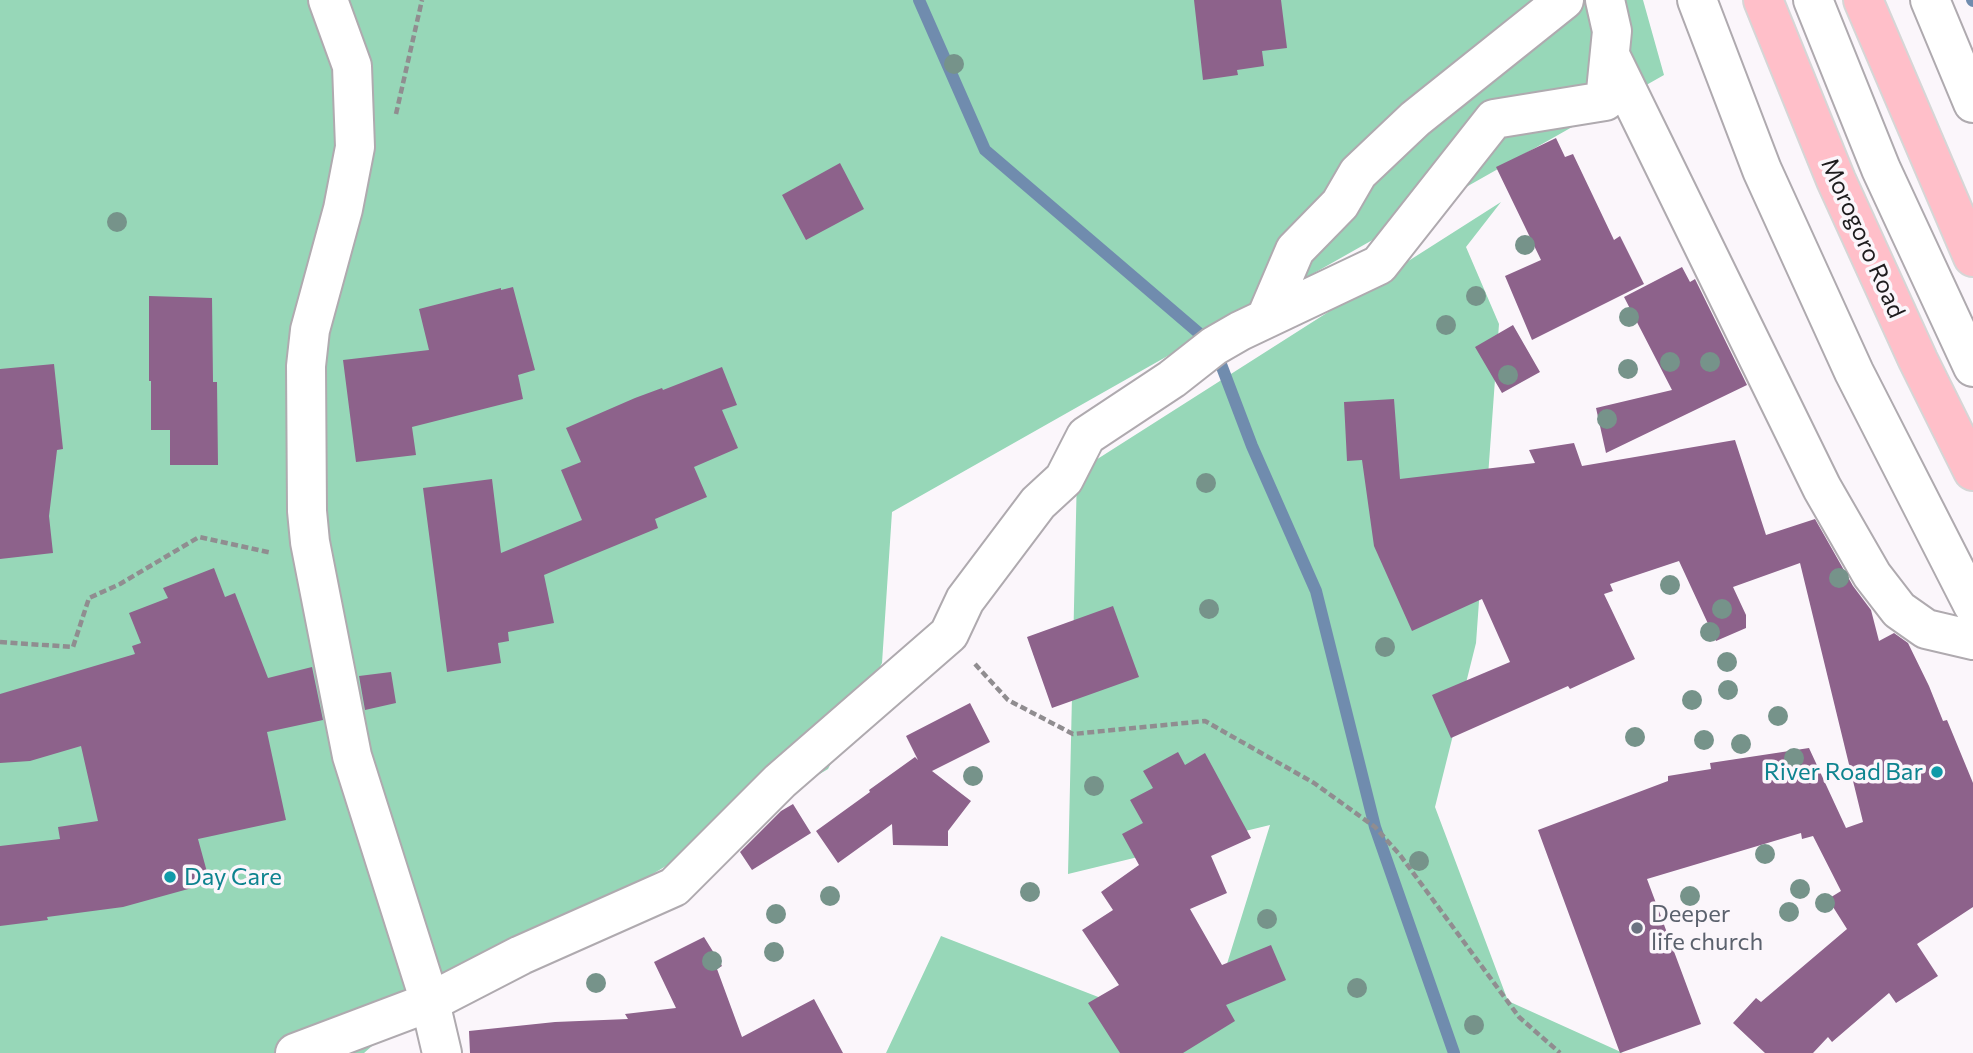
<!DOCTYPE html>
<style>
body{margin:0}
canvas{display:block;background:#fbf6fb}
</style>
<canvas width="1973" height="1053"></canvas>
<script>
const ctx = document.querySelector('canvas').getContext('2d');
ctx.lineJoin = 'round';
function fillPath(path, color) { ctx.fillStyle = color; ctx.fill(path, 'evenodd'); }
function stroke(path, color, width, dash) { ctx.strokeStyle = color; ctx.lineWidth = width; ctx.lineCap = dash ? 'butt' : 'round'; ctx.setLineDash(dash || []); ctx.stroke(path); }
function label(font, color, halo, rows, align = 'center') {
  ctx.font = font + ' Commissioner,sans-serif'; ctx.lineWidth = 7; ctx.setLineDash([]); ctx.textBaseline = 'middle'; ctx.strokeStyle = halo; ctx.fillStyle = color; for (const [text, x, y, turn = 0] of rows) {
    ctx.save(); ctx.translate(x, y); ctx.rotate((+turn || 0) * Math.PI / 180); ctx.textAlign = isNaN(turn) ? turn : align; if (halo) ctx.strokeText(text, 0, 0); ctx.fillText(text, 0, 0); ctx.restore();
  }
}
fillPath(new Path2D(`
 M 0,0 L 1643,0 L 1664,75 L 892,512 L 882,663 L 828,769 L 387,1033 L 364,1053 L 0,1053 Z
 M 1501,202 L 1466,247 L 1499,324 L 1476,643 L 1435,807 L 1508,1001 L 1623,1053 L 886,1053 L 941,936 L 1204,1038 L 1270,825 L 1068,874 L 1077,472 Z`), '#97d7b8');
stroke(new Path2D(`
 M 919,0 L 985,150 L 1214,346 L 1252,446 L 1316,591 L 1375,827 L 1454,1053
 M 1972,0 L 1973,1`), '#708cae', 12);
fillPath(new Path2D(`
 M 1194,0 L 1281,0 L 1287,48 L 1262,51 L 1264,66 L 1237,70 L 1238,75 L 1203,80 Z
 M 1556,138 L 1565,157 L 1573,154 L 1614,240 L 1620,236 L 1644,284 L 1532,340 L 1505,276 L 1541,260 L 1496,167 Z
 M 840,163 L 864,209 L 806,240 L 782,195 Z
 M 1682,267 L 1690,282 L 1695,279 L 1747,385 L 1606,453 L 1596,408 L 1672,390 L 1624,297 Z
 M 513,287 L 535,370 L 518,375 L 523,399 L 412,427 L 416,455 L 356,462 L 343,360 L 429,350 L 419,309 L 501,288 L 501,290 Z
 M 149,296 L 212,298 L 213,382 L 217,382 L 218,465 L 170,465 L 170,430 L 151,430 L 151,381 L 149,381 Z
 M 1513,325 L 1540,372 L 1502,393 L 1475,347 Z
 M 54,364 L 63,449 L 57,450 L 49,516 L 53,553 L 0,559 L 0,369 Z
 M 722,367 L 737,405 L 722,410 L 738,448 L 694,467 L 707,497 L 655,519 L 658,528 L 544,575 L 554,623 L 508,632 L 509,641 L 498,643 L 501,663 L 447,672 L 423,488 L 492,479 L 501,553 L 582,520 L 561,470 L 581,462 L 566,428 L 635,398 L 662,388 L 663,390 Z
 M 1394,399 L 1400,479 L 1535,463 L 1529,450 L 1574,443 L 1582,466 L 1735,440 L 1766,535 L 1815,519 L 1853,586 L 1871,610 L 1879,641 L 1894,633 L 1908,643 L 1929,686 L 1943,721 L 1947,720 L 1973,783 L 1973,907 L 1917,944 L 1938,976 L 1896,1003 L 1889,993 L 1832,1042 L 1828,1037 L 1813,1053 L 1765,1053 L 1733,1023 L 1756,998 L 1761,1002 L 1847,929 L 1828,899 L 1841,891 L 1813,836 L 1802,839 L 1801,833 L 1647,879 L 1701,1024 L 1620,1053 L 1538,830 L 1668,781 L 1668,776 L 1711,769 L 1710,763 L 1809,748 L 1846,828 L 1863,822 L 1800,563 L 1733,587 L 1746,615 L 1746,628 L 1716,641 L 1679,561 L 1610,584 L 1613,591 L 1604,594 L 1635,659 L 1570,689 L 1568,686 L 1451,738 L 1432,695 L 1510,662 L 1482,599 L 1412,631 L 1374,546 L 1362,460 L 1347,461 L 1344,402 Z
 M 214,568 L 225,597 L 235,593 L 268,678 L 312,667 L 323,720 L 267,732 L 286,820 L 198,839 L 210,883 L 123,907 L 47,917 L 48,920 L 0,926 L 0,846 L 60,839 L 58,827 L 98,821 L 81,746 L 30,761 L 0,763 L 0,694 L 135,654 L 132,646 L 141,643 L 129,613 L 168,598 L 163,588 Z
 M 1113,606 L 1139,677 L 1052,708 L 1027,637 Z
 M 391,672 L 396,703 L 365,710 L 359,676 Z
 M 970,703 L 990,742 L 932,771 L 971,801 L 948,831 L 948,846 L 893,845 L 892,824 L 838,863 L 816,831 L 870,792 L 869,790 L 915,757 L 918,760 L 906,736 Z
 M 1178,752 L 1185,765 L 1205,753 L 1251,838 L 1211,856 L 1227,893 L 1190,909 L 1222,965 L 1271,945 L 1286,980 L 1226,1005 L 1235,1021 L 1183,1053 L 1120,1053 L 1088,1003 L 1119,985 L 1082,930 L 1113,910 L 1101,892 L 1139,865 L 1122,834 L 1143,823 L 1130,800 L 1153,788 L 1143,771 Z
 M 793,804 L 811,833 L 752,870 L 740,852 L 781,811 Z
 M 704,937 L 722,966 L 717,969 L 742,1037 L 814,999 L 843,1053 L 470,1053 L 469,1031 L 555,1022 L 628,1019 L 625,1014 L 676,1008 L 654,962 Z`), '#8d628b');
const minor = new Path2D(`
 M 328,0 L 352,66 L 355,147 L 343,209 L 310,330 L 306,366 L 307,511 L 310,542 L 352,756 L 430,1002 L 442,1053
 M 1697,0 L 1762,170 L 1854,372 L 1973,605
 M 1813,0 L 1881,169 L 1973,367
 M 1930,0 L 1973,103
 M 1610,55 L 1822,488 L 1872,575 L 1899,610 L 1926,629 L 1973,640
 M 1266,318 L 1295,250 L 1340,204 L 1358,173 L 1415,119 L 1564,0
 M 295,1053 L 430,1002 L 521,955 L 674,887 L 780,781 L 949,634 L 965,600 L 1038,503 L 1064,479 L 1086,436 L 1172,379 L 1214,346 L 1240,331 L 1379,265 L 1494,119 L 1605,101 L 1612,31 L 1605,0`);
const highway = new Path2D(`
 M 1763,0 L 1836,180 L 1918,360 L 1973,471
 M 1863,0 L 1973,257`);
stroke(minor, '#afaaaf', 42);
stroke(highway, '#d6d6d6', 42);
stroke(new Path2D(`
 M 396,114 L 422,0
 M 0,642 L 73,647 L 89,598 L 120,584 L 199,537 L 272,553
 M 975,664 L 1008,700 L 1073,734 L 1205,721 L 1314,783 L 1375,827 L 1400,855 L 1519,1017 L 1560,1053`), '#908d90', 4.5, [7, 3.5]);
stroke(minor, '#fff', 38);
stroke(highway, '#ffbfc9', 38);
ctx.fillStyle = '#76938a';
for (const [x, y] of [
 [954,64],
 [117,222],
 [1525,245],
 [1476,296],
 [1629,317],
 [1446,325],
 [1670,362],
 [1710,362],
 [1628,369],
 [1508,375],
 [1607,419],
 [1206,483],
 [1839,578],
 [1670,585],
 [1209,609],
 [1722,609],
 [1710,632],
 [1385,647],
 [1727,662],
 [1728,690],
 [1692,700],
 [1778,716],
 [1635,737],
 [1704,740],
 [1741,744],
 [1794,758],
 [973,776],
 [1094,786],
 [1765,854],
 [1419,861],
 [1800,889],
 [1030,892],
 [830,896],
 [1690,896],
 [1825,903],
 [1789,912],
 [776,914],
 [1267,919],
 [774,952],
 [712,961],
 [596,983],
 [1357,988],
 [1474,1025]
]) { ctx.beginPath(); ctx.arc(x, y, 10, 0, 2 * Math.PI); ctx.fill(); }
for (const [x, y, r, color] of [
 [1937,772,7,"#0f9aa8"],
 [170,877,7,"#0f9aa8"],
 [1637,928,7,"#6b7280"]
]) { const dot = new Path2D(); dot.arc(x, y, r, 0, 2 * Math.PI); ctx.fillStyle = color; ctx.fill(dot); stroke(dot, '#fbf6fb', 2.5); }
label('24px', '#1e1c1e', '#fbf6fb', [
 ["Morogoro Road",1863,238,66]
]);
label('24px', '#0d838f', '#fbf6fb', [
 ["River Road Bar",1923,772],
 ["Day Care",184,877,"left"]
], 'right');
label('24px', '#5b616d', '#fbf6fb', [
 ["Deeper",1651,914],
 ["life church",1651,942]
], 'left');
</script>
